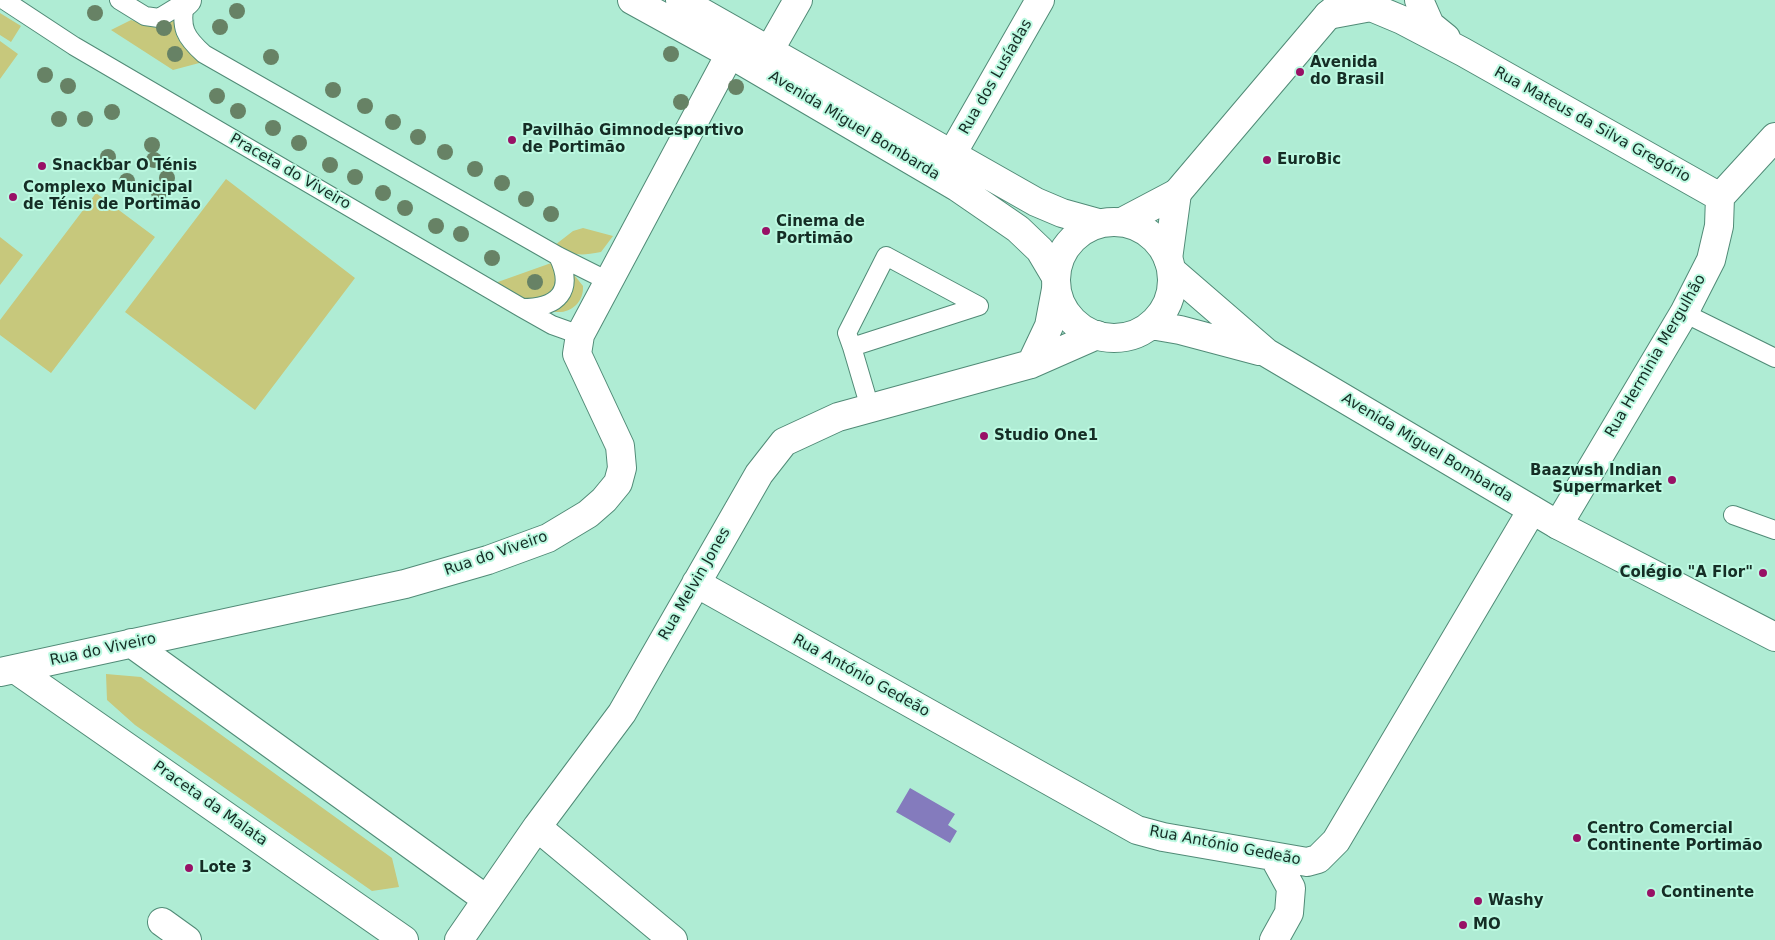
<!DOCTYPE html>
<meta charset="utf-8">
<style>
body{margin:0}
canvas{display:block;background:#afecd4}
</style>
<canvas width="1775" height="940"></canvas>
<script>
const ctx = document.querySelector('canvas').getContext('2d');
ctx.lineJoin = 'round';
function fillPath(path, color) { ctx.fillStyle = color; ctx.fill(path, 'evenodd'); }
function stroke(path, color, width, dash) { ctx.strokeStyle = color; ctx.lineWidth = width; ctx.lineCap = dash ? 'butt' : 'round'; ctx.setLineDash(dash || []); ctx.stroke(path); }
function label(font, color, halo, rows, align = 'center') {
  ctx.font = font + ' "DejaVu Sans",sans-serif'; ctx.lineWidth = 4; ctx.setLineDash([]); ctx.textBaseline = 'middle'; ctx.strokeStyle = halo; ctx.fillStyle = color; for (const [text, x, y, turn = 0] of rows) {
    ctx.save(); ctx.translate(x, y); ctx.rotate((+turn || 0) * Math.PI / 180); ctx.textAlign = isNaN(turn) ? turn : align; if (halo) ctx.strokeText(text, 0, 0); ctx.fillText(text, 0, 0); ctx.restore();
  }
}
fillPath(new Path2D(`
 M 0,13 L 21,26 L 11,42 L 0,35 Z
 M 131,20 L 160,29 L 174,20 L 176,22 C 171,39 190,54 203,62 L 173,70 L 111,30 Z
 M 0,41 L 18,54 L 0,79 Z
 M 226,179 L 355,278 L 255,410 L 125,312 Z
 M 96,193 L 155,237 L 51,373 L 0,335 L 0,320 Z
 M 583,228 L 613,236 L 601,252 C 579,256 574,256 555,245 L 573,231 Z
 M 0,237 L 23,255 L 0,285 Z
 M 554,262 L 558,272 L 552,297 L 528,300 L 495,283 Z
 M 571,271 L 583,286 C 584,306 565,317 548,310 Z
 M 106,674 L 141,677 L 392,858 L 399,887 L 372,891 L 135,725 L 107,700 Z`), '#c7c87c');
fillPath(new Path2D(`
 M 910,788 L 955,814 L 948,825 L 957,831 L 950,843 L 896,812 Z`), '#847bbd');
const lane = new Path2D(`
 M 4,0 L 74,46 L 522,308 L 552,325 L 580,335
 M 119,0 L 145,16 L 159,18 L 185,2 C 180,28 185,37 204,54 L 558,256 L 608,281
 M 522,308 C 558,308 575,291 558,256
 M 1684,313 L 1775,358
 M 852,347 L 847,333 L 886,256 L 979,306 L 852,347 L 870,408
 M 1733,515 L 1775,530`);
const street = new Path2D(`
 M 1419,0 L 1430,25 L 1446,38
 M 185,2 L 187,0
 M 1328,15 L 1371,7 L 1402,20 L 1463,52 L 1720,197
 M 952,154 L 1040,0
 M 1122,222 L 1177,193
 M 1168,259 L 1177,193
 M 1031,364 L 1049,326 L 1056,289
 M 1558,525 L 1684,313 L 1711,260 L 1719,226 L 1720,197 L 1775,137
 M 696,583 L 1137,830 L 1163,837 L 1307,862 L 1318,859 L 1336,841 L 1532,510
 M 131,643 L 486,899
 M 15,669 L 404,940
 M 0,672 L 405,584 L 488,560 L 548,538 L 588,514 L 604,500 L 618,483 L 622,468 L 620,446 L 577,354 L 580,335 L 730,54 L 769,51 L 798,0
 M 537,827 L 673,940
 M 1274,857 L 1291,888 L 1289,913 L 1274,940
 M 162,922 L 187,940
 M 459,940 L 537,827 L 622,713 L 759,474 L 784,442 L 838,417 L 1031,364 L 1097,335`);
const secondary = new Path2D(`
 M 632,0 L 730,54 L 957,187 L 1018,229 L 1040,250 L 1056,277
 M 680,0 L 1036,202 L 1062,213 L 1098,223
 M 1177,193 L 1328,15 L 1346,0
 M1056 280a58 58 0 1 1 116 0a58 58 0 1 1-116 0Z
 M 1171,270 L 1267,353 L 1558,525 L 1775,637
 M 1151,325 L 1180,330 L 1259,351`);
stroke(lane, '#518b77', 20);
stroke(street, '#518b77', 30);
stroke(secondary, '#518b77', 30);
stroke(lane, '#fff', 18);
stroke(street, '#fff', 28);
stroke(secondary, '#fff', 28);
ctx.fillStyle = '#678265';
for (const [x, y] of [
 [237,11],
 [95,13],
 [220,27],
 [164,28],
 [175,54],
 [671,54],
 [271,57],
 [45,75],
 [68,86],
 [736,87],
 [333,90],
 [217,96],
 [681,102],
 [365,106],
 [238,111],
 [112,112],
 [59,119],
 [85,119],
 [393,122],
 [273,128],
 [418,137],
 [299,143],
 [152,145],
 [445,152],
 [108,157],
 [154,160],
 [330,165],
 [475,169],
 [355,177],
 [167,178],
 [127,181],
 [502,183],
 [159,193],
 [383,193],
 [526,199],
 [405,208],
 [551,214],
 [436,226],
 [461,234],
 [492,258],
 [535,282]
]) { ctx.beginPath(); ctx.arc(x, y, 8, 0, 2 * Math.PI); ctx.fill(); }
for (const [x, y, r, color] of [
 [1300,72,5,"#981166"],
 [512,140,5,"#981166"],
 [1267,160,5,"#981166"],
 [42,166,5,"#981166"],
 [13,197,5,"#981166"],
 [766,231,5,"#981166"],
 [984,436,5,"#981166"],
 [1672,480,5,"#981166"],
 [1763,573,5,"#981166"],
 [1577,838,5,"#981166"],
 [189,868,5,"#981166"],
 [1651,893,5,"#981166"],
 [1478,901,5,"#981166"],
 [1463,925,5,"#981166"]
]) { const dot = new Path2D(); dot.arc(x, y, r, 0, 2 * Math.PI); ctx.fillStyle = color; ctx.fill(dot); stroke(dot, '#bcf9e1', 2); }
label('bold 15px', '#152d25', '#bcf9e1', [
 ["Avenida",1310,63],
 ["do Brasil",1310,80],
 ["Pavilhão Gimnodesportivo",522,131],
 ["de Portimão",522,148],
 ["EuroBic",1277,160],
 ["Snackbar O Ténis",52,166],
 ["Complexo Municipal",23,188],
 ["de Ténis de Portimão",23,205],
 ["Cinema de",776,222],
 ["Portimão",776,239],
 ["Studio One1",994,436],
 ["Baazwsh Indian",1662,471,"right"],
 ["Supermarket",1662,488,"right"],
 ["Colégio \"A Flor\"",1753,573,"right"],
 ["Centro Comercial",1587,829],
 ["Continente Portimão",1587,846],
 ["Lote 3",199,868],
 ["Continente",1661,893],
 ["Washy",1488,901],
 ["MO",1473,925]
], 'left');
label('15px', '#152d25', '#bcf9e1', [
 ["Rua dos Lusíadas",996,77,-60],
 ["Rua Mateus da Silva Gregório",1592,125,29],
 ["Avenida Miguel Bombarda",854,126,31],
 ["Praceta do Viveiro",290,172,30],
 ["Rua Herminia Mergulhão",1656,356,-60],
 ["Avenida Miguel Bombarda",1427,448,31],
 ["Rua do Viveiro",496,554,-19],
 ["Rua Melvin Jones",695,584,-60],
 ["Rua do Viveiro",103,650,-12],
 ["Rua António Gedeão",861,676,29],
 ["Praceta da Malata",210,804,35],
 ["Rua António Gedeão",1225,846,11]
]);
</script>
